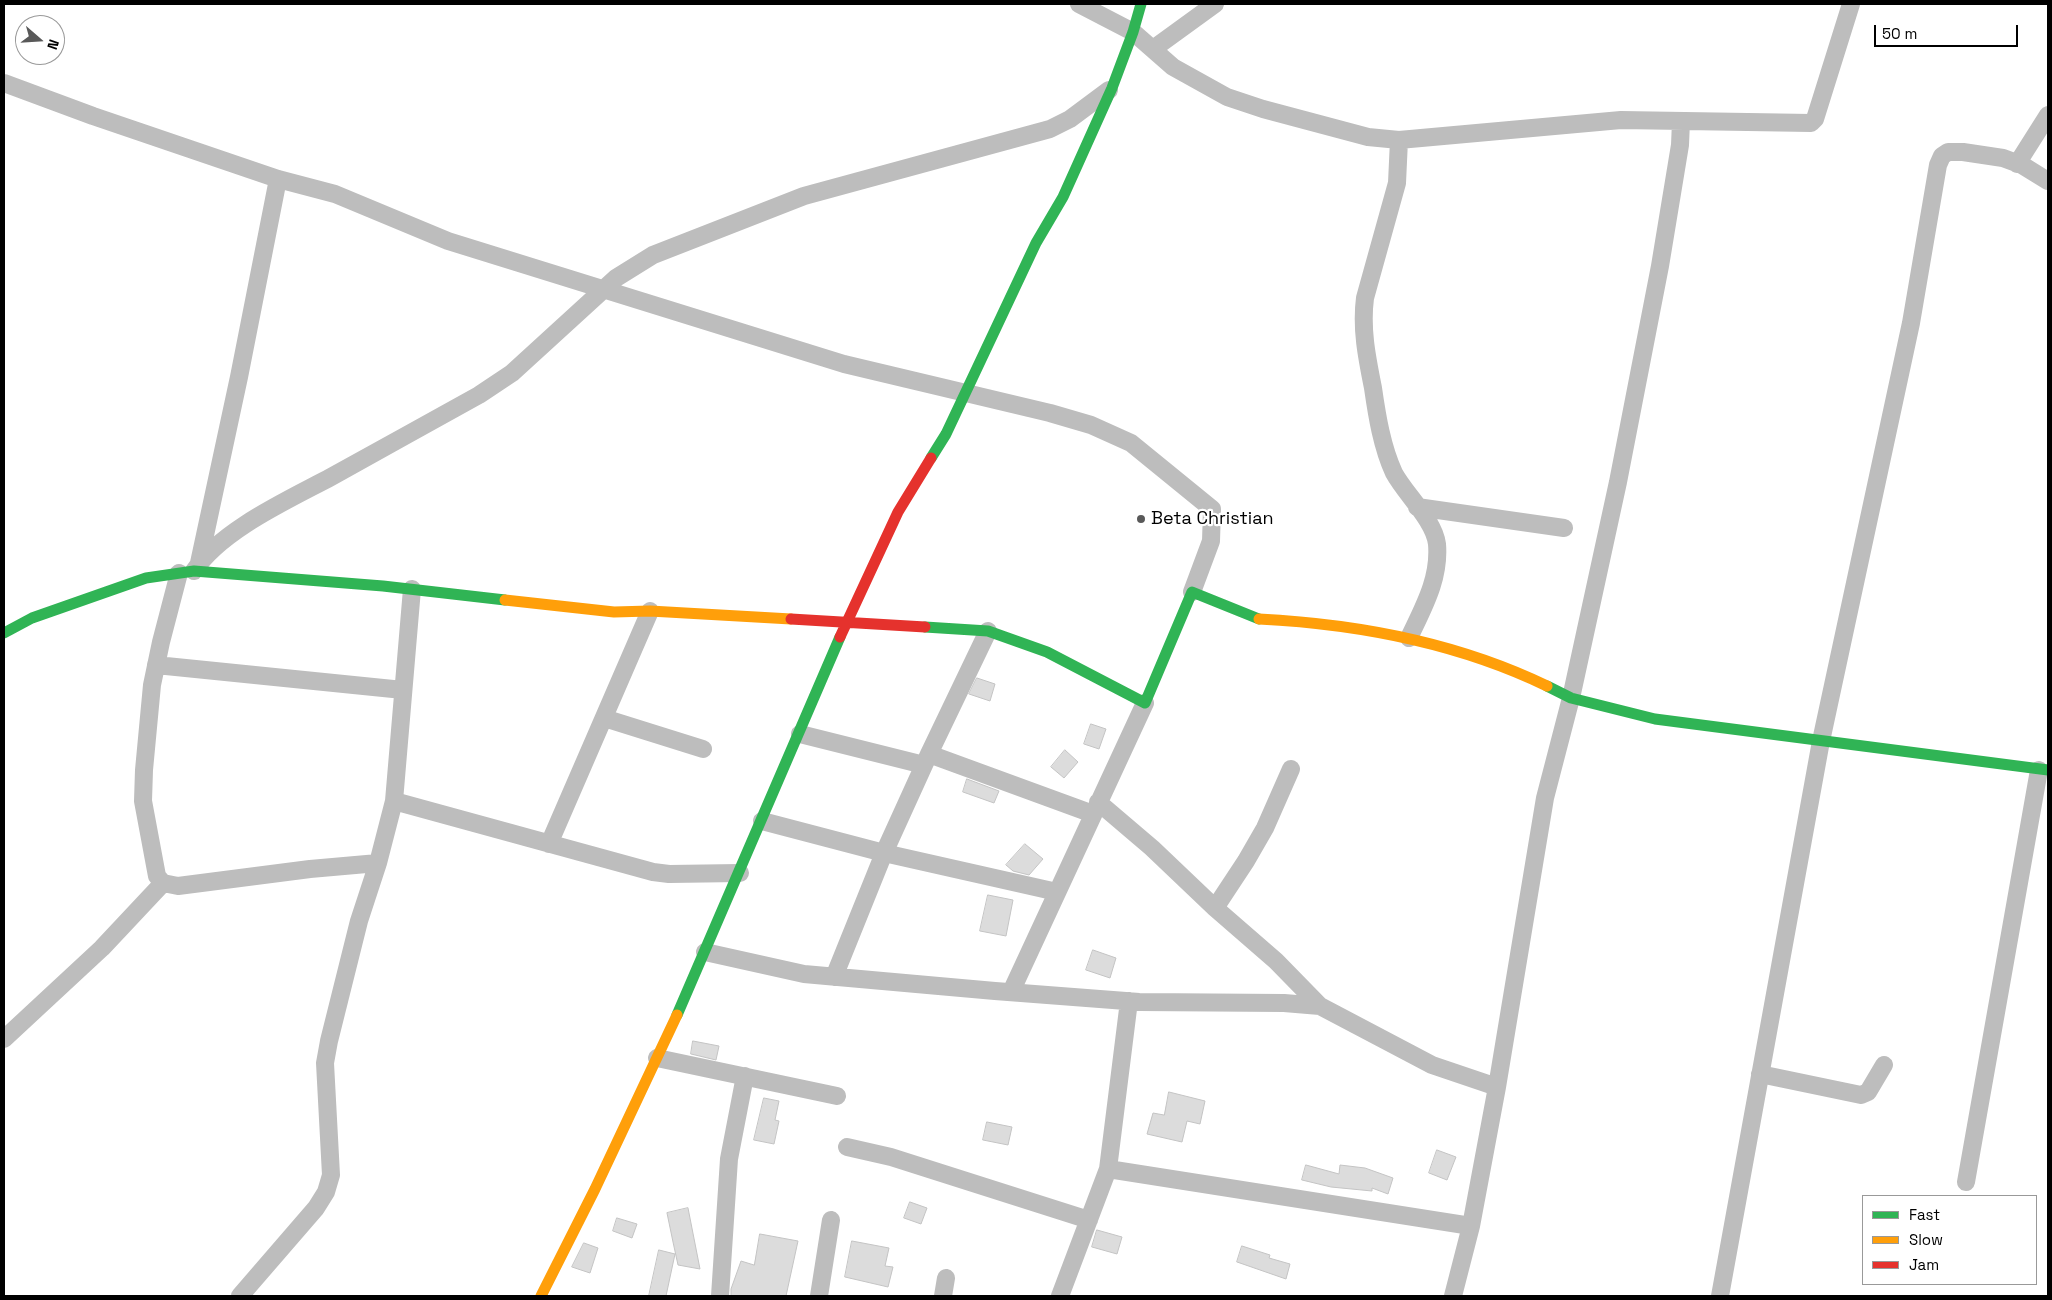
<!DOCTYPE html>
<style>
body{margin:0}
#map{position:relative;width:2052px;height:1300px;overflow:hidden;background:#fff;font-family:"Space Grotesk",sans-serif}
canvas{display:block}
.frame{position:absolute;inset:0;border:5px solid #000;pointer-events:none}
.legend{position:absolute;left:1862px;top:1195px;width:175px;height:90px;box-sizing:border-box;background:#fff;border:1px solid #999;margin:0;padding:6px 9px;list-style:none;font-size:15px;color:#000}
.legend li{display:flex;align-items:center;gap:10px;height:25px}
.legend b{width:25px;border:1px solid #999}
.north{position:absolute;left:15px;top:15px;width:50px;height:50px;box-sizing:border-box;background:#fff;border:1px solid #999;border-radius:50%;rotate:109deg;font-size:14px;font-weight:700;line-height:20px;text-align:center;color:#000}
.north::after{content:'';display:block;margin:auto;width:18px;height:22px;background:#595959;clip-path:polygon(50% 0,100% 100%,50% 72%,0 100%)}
.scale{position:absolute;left:1874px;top:25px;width:144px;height:22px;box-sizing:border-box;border:2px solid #000;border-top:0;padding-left:6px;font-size:15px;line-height:18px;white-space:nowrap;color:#000;-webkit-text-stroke:4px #fff;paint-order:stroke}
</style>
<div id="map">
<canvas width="2052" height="1300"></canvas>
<div class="frame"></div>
<ul class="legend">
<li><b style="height:6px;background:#30b455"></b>Fast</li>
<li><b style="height:6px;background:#ff9f0a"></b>Slow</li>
<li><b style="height:6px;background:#e5322d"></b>Jam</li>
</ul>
<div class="north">N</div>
<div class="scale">50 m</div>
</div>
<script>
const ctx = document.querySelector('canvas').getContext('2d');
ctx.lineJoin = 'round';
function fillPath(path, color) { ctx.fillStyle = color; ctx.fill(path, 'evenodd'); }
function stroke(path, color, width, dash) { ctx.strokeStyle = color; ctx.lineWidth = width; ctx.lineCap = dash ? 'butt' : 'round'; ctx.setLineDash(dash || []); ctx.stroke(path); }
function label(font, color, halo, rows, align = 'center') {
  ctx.font = font + ' "Space Grotesk",sans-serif'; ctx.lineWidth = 4.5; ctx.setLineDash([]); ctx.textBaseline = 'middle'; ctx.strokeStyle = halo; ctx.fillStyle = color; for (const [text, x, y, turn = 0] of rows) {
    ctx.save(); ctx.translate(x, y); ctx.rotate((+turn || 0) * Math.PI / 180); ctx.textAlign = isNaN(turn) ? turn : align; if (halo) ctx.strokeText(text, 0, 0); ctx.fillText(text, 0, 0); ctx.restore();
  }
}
const building = new Path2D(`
 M 977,678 L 995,684 L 990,701 L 969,694 Z
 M 1091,724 L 1106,729 L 1099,749 L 1084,744 Z
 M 1065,750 L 1078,762 L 1064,778 L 1051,767 Z
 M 967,779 L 999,791 L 994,803 L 963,792 Z
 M 1025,844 L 1043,859 L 1029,875 L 1013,871 L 1006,865 Z
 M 988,895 L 1013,900 L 1006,936 L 980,931 Z
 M 1093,950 L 1116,958 L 1110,978 L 1086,970 Z
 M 693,1041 L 719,1046 L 716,1060 L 691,1054 Z
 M 1169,1092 L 1205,1101 L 1200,1124 L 1187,1121 L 1182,1142 L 1147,1134 L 1153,1113 L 1164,1115 Z
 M 764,1098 L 779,1101 L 775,1120 L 779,1121 L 774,1144 L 754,1140 Z
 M 987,1122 L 1012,1127 L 1008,1145 L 983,1140 Z
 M 1437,1150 L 1456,1157 L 1447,1180 L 1429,1173 Z
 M 1306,1165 L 1339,1174 L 1340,1165 L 1365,1168 L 1393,1178 L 1388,1194 L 1372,1188 L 1372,1191 L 1331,1187 L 1302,1180 Z
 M 910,1202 L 927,1208 L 921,1224 L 904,1218 Z
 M 688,1208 L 700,1269 L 678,1265 L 673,1242 L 667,1213 Z
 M 617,1218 L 637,1224 L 632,1238 L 613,1231 Z
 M 1097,1230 L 1122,1237 L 1117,1254 L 1092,1247 Z
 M 760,1234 L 798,1241 L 786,1296 L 731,1296 L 731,1289 L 741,1261 L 754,1265 Z
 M 852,1241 L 889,1248 L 885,1266 L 893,1267 L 888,1287 L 845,1277 Z
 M 584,1243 L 598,1248 L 590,1273 L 572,1267 Z
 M 1242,1246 L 1270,1255 L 1269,1258 L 1290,1264 L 1286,1279 L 1237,1262 Z
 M 659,1250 L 675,1254 L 666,1296 L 649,1296 Z`);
fillPath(building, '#dcdcdc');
stroke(building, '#c4c4c4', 1);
stroke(new Path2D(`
 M 1079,4 L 1133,32 L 1173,67 L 1227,97 L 1263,109 L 1368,137 L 1399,140 L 1621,120 L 1811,123 L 1815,119 L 1851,4
 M 1153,49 L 1215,4
 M 4,83 L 93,116 L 278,179 L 335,194 L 448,241 L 844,364 L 1050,413 L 1091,425 L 1131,443 L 1212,509 L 1211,541 L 1192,592
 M 1399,140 L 1397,183 L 1365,298 C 1361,329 1367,358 1373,388 C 1377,416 1382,447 1394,473 C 1406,495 1434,520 1437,544 C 1440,579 1423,608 1409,638
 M 2017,164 L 2048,115
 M 1417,507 L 1564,528
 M 199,563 L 239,377 L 278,179
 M 194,571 C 221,530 288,500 331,477 C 380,450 430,422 479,395 L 512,373 L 616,278 L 653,255 L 804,196 L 1050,129 L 1070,119 L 1109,90
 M 179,573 L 161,642 L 152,685 L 144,770 L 143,801 L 157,876 L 163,883 L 178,886 L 310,869 L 378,863
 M 156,665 L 403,690
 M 604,718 L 703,749
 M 800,734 L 924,765
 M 929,754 L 1093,814
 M 394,801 L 653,872 L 669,874 L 740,873
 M 1098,802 L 1152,848 L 1215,908 L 1276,961 L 1320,1006 L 1432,1065 L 1497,1087
 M 762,821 L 884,853 L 1057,892
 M 549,844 L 650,611
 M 1215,908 L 1246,861 L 1265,828 L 1291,769
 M 705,952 L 804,974 L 995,991 L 1139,1002 L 1284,1003 L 1320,1006
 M 834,977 L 884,853 L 929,754 L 988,631
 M 1011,992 L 1145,703
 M 4,1039 L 102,948 L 163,883
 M 657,1058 L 837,1096
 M 1760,1074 L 1861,1095 L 1868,1092 L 1884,1065
 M 847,1147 L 891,1157 L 1089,1220
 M 1108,1169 L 1129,1001
 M 1966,1182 L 2039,770
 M 240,1296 L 316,1208 L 326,1192 L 331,1175 L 325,1063 L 329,1041 L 359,921 L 378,863 L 394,801 L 412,589
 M 720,1296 L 729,1159 L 745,1076
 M 819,1296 L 831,1220
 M 943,1296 L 946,1278
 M 1060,1296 L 1108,1169 L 1471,1226
 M 1453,1296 L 1471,1226 L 1497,1087 L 1545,798 L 1571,698 L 1618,482 L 1660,266 L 1680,145 L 1681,121
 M 1720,1296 L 1821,741 L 1911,323 L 1938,165 L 1942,156 L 1948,152 L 1963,152 L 2003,158 L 2022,165 L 2048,181`), '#bdbdbd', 18);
stroke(new Path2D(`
 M 931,458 L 946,434 L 1036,243 L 1063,197 L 1112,88 L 1133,32 L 1141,4
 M 925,627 L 988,631 L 1047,652 L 1145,703 L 1192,592 L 1259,619
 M 4,633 L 32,618 L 146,578 L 194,571 L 383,586 L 505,600
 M 1547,686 L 1571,698 L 1655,719 L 2048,770
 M 677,1015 L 840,637`), '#30b455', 11);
stroke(new Path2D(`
 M 505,600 L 614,612 L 650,611 L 791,619
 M 1259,619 C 1358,624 1458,643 1547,686
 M 541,1296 L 595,1189 L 677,1015`), '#ff9f0a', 11);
stroke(new Path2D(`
 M 791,619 L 925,627
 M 840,637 L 898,512 L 931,458`), '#e5322d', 11);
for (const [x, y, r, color] of [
 [1141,519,5,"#595959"]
]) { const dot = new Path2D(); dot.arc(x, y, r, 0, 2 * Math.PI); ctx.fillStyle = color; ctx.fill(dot); stroke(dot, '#fff', 2); }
label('18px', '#000', '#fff', [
 ["Beta Christian",1151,519]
], 'left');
</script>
